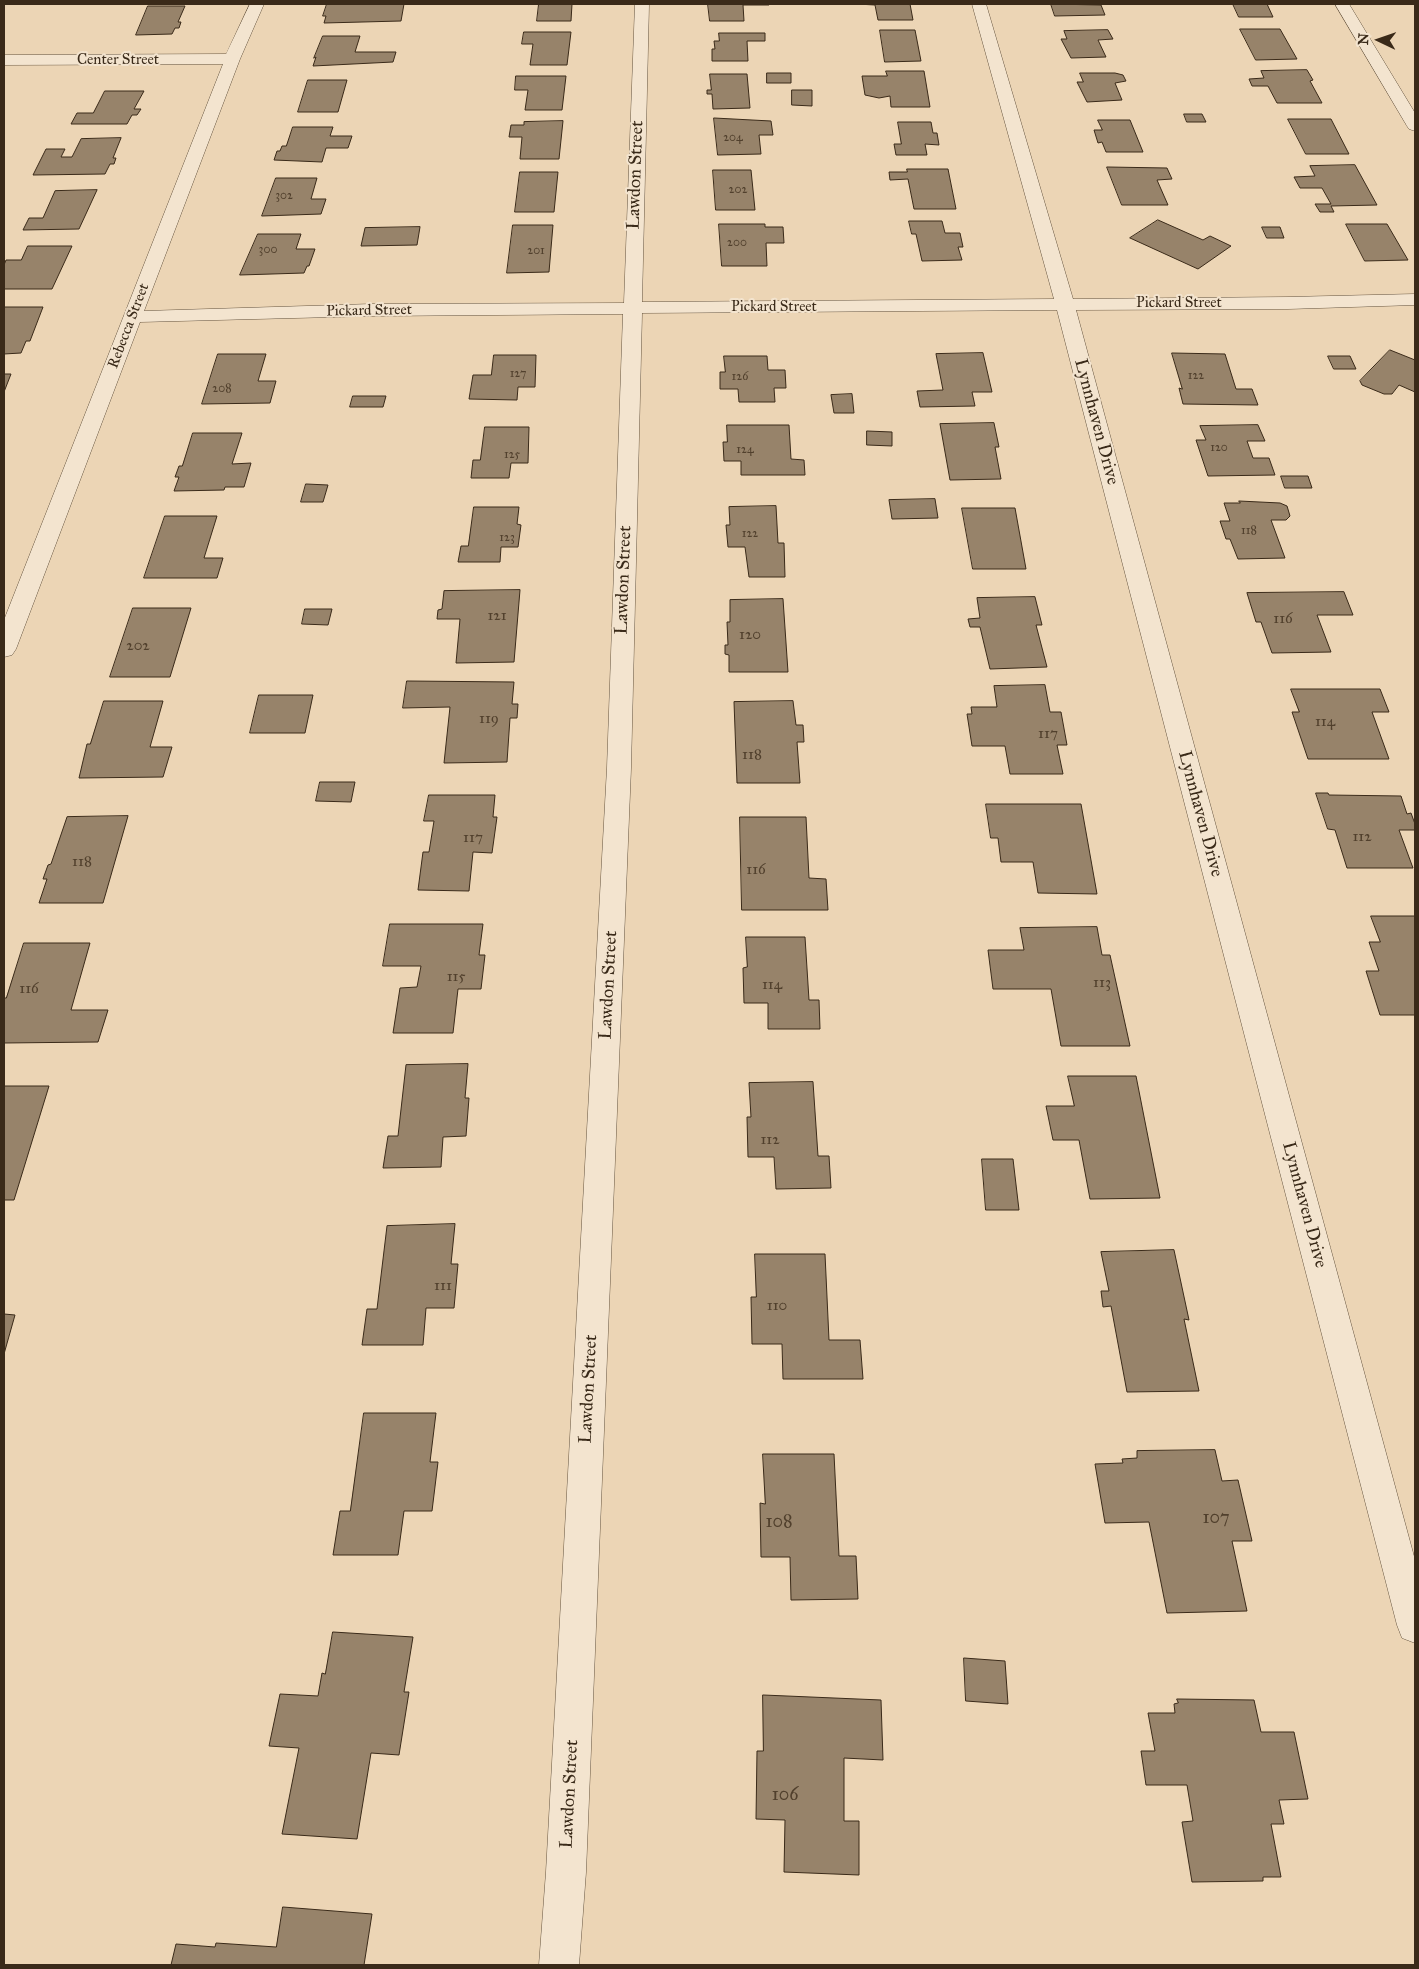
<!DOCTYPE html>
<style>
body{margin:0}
#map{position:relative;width:1419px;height:1969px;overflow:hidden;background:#ecd5b5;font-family:"IM FELL Great Primer",serif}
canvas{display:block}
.frame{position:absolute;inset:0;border:5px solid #3a2a19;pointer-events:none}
.north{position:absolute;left:1354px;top:15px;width:50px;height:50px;-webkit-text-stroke:4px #f3e4cf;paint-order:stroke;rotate:273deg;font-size:14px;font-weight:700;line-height:20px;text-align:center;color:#3a2a19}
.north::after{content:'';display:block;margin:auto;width:18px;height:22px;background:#3a2a19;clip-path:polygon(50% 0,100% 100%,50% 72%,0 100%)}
</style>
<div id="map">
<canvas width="1419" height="1969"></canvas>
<div class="frame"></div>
<div class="north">N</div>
</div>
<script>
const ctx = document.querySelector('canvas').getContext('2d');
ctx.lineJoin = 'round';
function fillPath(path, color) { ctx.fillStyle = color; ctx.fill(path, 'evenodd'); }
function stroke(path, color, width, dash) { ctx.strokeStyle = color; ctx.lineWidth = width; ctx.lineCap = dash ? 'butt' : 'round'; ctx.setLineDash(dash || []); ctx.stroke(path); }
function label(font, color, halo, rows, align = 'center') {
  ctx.font = font + ' "IM FELL Great Primer",serif'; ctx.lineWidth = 4; ctx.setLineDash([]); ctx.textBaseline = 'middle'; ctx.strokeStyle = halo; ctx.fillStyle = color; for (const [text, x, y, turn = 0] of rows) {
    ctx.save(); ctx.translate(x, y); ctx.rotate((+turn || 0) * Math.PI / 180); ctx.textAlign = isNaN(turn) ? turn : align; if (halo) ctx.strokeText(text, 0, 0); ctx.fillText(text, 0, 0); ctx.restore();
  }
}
const building = new Path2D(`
 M 327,4 L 404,4 L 401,21 L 324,23 L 326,16 L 323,16 Z
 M 539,4 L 572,4 L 571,21 L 537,21 Z
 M 708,4 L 769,4 L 769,5 L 743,5 L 744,21 L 710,21 Z
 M 910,4 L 913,20 L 878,20 L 875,5 L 857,4 Z
 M 1051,4 L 1101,5 L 1105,15 L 1055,16 Z
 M 1233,4 L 1267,4 L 1273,17 L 1239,17 Z
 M 148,6 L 185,6 L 178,22 L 181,22 L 179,28 L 175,28 L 172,34 L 136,35 Z
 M 1240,29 L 1280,29 L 1297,59 L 1256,60 Z
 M 880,30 L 915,30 L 921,61 L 885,62 Z
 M 1108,30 L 1113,39 L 1098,40 L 1106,57 L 1071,58 L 1061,39 L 1067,39 L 1064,31 Z
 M 524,32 L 571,32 L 567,65 L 530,65 L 533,44 L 522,44 Z
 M 719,33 L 765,33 L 765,41 L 747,41 L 748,61 L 712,61 L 712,49 L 715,49 L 714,41 L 719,41 Z
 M 323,36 L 360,36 L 355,52 L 396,52 L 393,62 L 313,66 L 316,57 L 314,58 Z
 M 1307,70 L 1313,80 L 1310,81 L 1322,103 L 1277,103 L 1268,86 L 1252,86 L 1249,79 L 1264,78 L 1261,71 Z
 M 886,71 L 924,71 L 930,107 L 891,107 L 890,96 L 879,98 L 865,95 L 862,76 L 887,76 Z
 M 767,73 L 791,73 L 791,83 L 767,83 Z
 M 1080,73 L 1115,73 L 1123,75 L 1126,81 L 1115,83 L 1122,100 L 1087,102 L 1077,82 L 1083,82 Z
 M 710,74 L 747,74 L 750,108 L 713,109 L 712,94 L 707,94 L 707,90 L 711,90 Z
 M 516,76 L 566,76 L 562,110 L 525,110 L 528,90 L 515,90 Z
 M 308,80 L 347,80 L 338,112 L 298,112 Z
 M 792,90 L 812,90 L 812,106 L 792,105 Z
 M 105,91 L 144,91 L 134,109 L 141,109 L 137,115 L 132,115 L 127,124 L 71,124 L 77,113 L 93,113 Z
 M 1184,114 L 1202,114 L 1206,122 L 1187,122 Z
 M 714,118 L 771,121 L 773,135 L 759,135 L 761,154 L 718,155 Z
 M 1288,119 L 1331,119 L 1349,154 L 1306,154 Z
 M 1098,120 L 1130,120 L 1143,152 L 1106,152 L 1102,142 L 1098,143 L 1094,130 L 1102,130 Z
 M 563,121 L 559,159 L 520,159 L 522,137 L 509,137 L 511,125 L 524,125 L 524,122 Z
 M 898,122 L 931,122 L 933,133 L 937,133 L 939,145 L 925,144 L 927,155 L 896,155 L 894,144 L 901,144 Z
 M 293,127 L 333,127 L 330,136 L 352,136 L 348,148 L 326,148 L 322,162 L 274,160 L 277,151 L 280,151 L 282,146 L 286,146 Z
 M 121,138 L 113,158 L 116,158 L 114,164 L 110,164 L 105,174 L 33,175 L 46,149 L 65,149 L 61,157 L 72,157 L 81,139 Z
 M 1355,165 L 1377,205 L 1331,206 L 1334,212 L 1320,212 L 1315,204 L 1331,204 L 1322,188 L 1300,188 L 1294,177 L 1315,176 L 1310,166 Z
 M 1107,167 L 1167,168 L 1172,179 L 1157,180 L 1168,205 L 1122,205 Z
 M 907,169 L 948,169 L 956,209 L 914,209 L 908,179 L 890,180 L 889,172 L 907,172 Z
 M 713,170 L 751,170 L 755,210 L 716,210 Z
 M 520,172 L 558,172 L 554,212 L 515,212 Z
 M 276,178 L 317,178 L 311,199 L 326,199 L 321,214 L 262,216 Z
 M 97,190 L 79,229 L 23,230 L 29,218 L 43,218 L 55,191 Z
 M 1158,220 L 1203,240 L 1210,236 L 1231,246 L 1198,269 L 1130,238 Z
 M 909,221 L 942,221 L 945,233 L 960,233 L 963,247 L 958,247 L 962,260 L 922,261 L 916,234 L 912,234 Z
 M 719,224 L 765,224 L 765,227 L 783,227 L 784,243 L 766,243 L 767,266 L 722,266 Z
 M 1346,224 L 1387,224 L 1408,260 L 1365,261 Z
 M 513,225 L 553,225 L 549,272 L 507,273 Z
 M 420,227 L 417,245 L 361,246 L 365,228 Z
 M 1262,227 L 1280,227 L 1284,238 L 1267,238 Z
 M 258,234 L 301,234 L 296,249 L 315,249 L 309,266 L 307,266 L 304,273 L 240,275 Z
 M 28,246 L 72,246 L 52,289 L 4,289 L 4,265 L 6,260 L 21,260 Z
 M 4,307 L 43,307 L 30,341 L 26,341 L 21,353 L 4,354 Z
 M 1390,350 L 1415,360 L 1415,392 L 1399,385 L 1392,394 L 1384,394 L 1362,385 L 1360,381 Z
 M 983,353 L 992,392 L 972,392 L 975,406 L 920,407 L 917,391 L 943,390 L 936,354 Z
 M 1172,353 L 1225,354 L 1236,389 L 1252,389 L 1258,405 L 1183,404 L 1179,388 L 1182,389 Z
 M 218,354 L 266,354 L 258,381 L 276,381 L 270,403 L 202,404 Z
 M 494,355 L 536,355 L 535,387 L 518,387 L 517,400 L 469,399 L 473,375 L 491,375 Z
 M 724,356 L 767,356 L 768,370 L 785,370 L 786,388 L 774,388 L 775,402 L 739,402 L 738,389 L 720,389 L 720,372 L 725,372 Z
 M 1328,356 L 1350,356 L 1356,369 L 1334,369 Z
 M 4,374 L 11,374 L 4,392 Z
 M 852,394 L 854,413 L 834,413 L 831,395 Z
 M 353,396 L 386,396 L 383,407 L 350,407 Z
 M 994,423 L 999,447 L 995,447 L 1001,479 L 950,480 L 940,424 Z
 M 727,425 L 789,425 L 791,459 L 804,460 L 805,475 L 741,475 L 741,461 L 724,461 L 723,442 L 727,442 Z
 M 1258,425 L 1265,441 L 1247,441 L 1253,458 L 1269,458 L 1275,475 L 1208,476 L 1196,440 L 1206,440 L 1200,426 Z
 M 485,427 L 529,427 L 528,463 L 511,463 L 509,478 L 471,478 L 473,460 L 480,460 Z
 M 867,431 L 892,432 L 892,446 L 867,445 Z
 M 193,433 L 242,433 L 232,464 L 251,463 L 244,487 L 225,487 L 224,490 L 174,491 L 179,477 L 175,477 L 179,466 L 182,466 Z
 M 1281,476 L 1308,476 L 1312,488 L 1285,488 Z
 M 306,484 L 328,485 L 323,502 L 301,502 Z
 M 935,499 L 938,518 L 892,519 L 889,500 Z
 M 1239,501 L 1280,503 L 1287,506 L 1290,516 L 1286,520 L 1271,520 L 1285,558 L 1238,559 L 1230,539 L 1226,539 L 1220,521 L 1230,521 L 1224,503 L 1240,503 Z
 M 776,506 L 778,543 L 784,543 L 785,577 L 749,577 L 745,547 L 728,547 L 726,525 L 730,525 L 729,507 Z
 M 474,507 L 519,507 L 517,524 L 521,525 L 518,547 L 501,547 L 500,562 L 458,562 L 461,546 L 468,546 Z
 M 962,508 L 1015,508 L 1026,569 L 973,569 Z
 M 165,516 L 217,516 L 204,558 L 223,558 L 217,578 L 144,578 Z
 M 520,590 L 514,662 L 456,663 L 460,619 L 437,619 L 438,610 L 442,609 L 444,591 Z
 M 1344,592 L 1353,615 L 1317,615 L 1331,652 L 1272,653 L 1261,622 L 1256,622 L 1247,593 Z
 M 1035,597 L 1042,625 L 1036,625 L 1047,667 L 990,669 L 980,627 L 970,627 L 968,619 L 980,618 L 977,598 Z
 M 783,599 L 788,672 L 729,672 L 729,655 L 725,654 L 725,645 L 728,645 L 727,622 L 730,622 L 730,600 Z
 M 133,608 L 191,608 L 170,677 L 110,677 Z
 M 305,609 L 332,609 L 328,625 L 302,624 Z
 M 407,681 L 514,682 L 512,704 L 518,704 L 517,718 L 510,718 L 507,762 L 444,763 L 450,707 L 403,708 Z
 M 1045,685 L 1050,712 L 1061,712 L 1067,745 L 1057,745 L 1063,774 L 1010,774 L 1005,746 L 972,746 L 967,714 L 972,714 L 971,707 L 997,707 L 994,686 Z
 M 1291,689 L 1380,689 L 1389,712 L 1372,712 L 1389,759 L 1308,759 L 1292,712 L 1299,712 Z
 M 259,695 L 313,695 L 305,733 L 250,733 Z
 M 104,701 L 163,701 L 150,747 L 172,747 L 163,777 L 79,778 L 87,744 L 90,744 Z
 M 793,701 L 796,725 L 803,725 L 804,742 L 797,742 L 800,783 L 737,783 L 734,702 Z
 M 320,782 L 355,782 L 351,802 L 316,801 Z
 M 1316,793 L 1328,793 L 1329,795 L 1401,796 L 1407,814 L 1411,813 L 1415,824 L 1415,830 L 1399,830 L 1413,868 L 1347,868 L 1335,830 L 1328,829 Z
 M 429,795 L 495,795 L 493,817 L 497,817 L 492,853 L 473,852 L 469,891 L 418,890 L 423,852 L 429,852 L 434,821 L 424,821 Z
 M 986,804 L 1081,804 L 1097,894 L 1038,893 L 1033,862 L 1001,862 L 998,838 L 991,838 Z
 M 128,816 L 103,903 L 39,903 L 47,879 L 43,879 L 48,865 L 51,864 L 67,817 Z
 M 740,817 L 806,817 L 809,878 L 826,879 L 828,910 L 742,910 Z
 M 1371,916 L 1415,916 L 1415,1015 L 1380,1015 L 1366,971 L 1379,971 L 1369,942 L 1380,942 Z
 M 390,924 L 483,924 L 479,955 L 485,955 L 481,989 L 458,989 L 453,1033 L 393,1033 L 400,988 L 417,987 L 421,966 L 383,966 Z
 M 1097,927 L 1102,955 L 1110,955 L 1130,1046 L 1061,1046 L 1051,989 L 993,989 L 988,950 L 1024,950 L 1020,928 Z
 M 746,937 L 805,937 L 809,1000 L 819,1000 L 820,1029 L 768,1029 L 768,1003 L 744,1003 L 743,968 L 747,967 Z
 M 24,943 L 90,943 L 71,1010 L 108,1010 L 98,1042 L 4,1043 L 4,998 L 6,998 Z
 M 468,1064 L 465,1098 L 469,1098 L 466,1136 L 443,1137 L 441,1167 L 383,1168 L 388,1136 L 398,1136 L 406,1065 Z
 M 1068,1076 L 1136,1076 L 1160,1198 L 1090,1199 L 1079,1140 L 1053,1140 L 1046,1106 L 1074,1106 Z
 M 813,1082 L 818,1156 L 829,1156 L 831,1188 L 776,1189 L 774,1157 L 748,1157 L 747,1117 L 751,1117 L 749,1083 Z
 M 4,1086 L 49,1086 L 14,1200 L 4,1200 Z
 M 982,1159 L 1013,1159 L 1019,1210 L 986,1210 Z
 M 455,1224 L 451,1264 L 458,1264 L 454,1308 L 426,1308 L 423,1345 L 362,1345 L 367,1309 L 377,1309 L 387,1226 Z
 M 1174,1250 L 1189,1320 L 1184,1319 L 1199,1391 L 1127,1392 L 1111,1306 L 1103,1307 L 1101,1291 L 1109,1291 L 1101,1252 Z
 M 755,1254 L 825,1254 L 829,1340 L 860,1340 L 863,1379 L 783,1379 L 782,1344 L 752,1344 L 751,1297 L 756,1297 Z
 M 4,1314 L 15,1315 L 4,1354 Z
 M 364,1413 L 436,1413 L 430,1462 L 438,1462 L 432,1511 L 404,1511 L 398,1555 L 333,1555 L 340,1511 L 350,1511 Z
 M 1215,1450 L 1222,1481 L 1238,1480 L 1252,1541 L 1232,1541 L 1247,1611 L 1167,1613 L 1149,1522 L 1105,1523 L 1095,1464 L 1123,1463 L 1122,1459 L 1137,1458 L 1137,1451 Z
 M 763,1454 L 834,1454 L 839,1556 L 856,1556 L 858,1599 L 791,1600 L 790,1557 L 761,1557 L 760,1503 L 765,1504 Z
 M 333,1632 L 413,1637 L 404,1692 L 409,1692 L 399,1755 L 371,1753 L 357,1839 L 282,1834 L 299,1748 L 269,1746 L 280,1694 L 318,1696 L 322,1673 L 325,1674 Z
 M 964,1658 L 1005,1661 L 1008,1704 L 966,1701 Z
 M 763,1695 L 881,1700 L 883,1760 L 844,1758 L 844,1821 L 859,1821 L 859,1875 L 784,1872 L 785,1820 L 756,1819 L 757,1751 L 763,1751 Z
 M 1177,1699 L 1254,1700 L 1261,1732 L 1294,1732 L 1308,1799 L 1279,1800 L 1284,1824 L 1271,1824 L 1281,1877 L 1263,1877 L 1263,1881 L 1192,1882 L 1182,1822 L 1193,1821 L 1187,1785 L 1146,1785 L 1141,1751 L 1155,1751 L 1148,1713 L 1175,1713 L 1174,1704 L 1178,1703 Z
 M 283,1907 L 372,1914 L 364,1965 L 171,1965 L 176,1944 L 215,1947 L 216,1943 L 276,1947 Z`);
fillPath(building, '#97836a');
stroke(building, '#3a2a19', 1);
const minor = new Path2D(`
 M 250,4 L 264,4 L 240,59 L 144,311 L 372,304 L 624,303 L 635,4 L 649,4 L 642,302 L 1054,299 L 972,4 L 986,4 L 1073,299 L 1288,297 L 1415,294 L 1415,305 L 1288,309 L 1076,310 L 1415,1560 L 1415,1643 L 1402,1638 L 1397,1625 L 1057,310 L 642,313 L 631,768 L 586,1872 L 579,1965 L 539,1965 L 546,1872 L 607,768 L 623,314 L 372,316 L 140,322 L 16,649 L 12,655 L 4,657 L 4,620 L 223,64 L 4,65 L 4,55 L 226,54 Z
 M 1335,4 L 1349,4 L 1415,113 L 1415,131 L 1409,129 L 1407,126 Z`);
stroke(minor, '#665540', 1);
fillPath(minor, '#f3e4cf');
label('12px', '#51402d', null, [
 ["204",733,138],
 ["202",738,190],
 ["302",284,196],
 ["200",737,243],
 ["300",268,250],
 ["201",536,251],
 ["127",518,374],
 ["122",1196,376],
 ["126",740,377],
 ["208",222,389],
 ["120",1219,448],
 ["124",745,450],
 ["125",512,455],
 ["118",1249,531],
 ["122",750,534],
 ["123",507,538]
]);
label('15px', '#3a2a19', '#f3e4cf', [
 ["Center Street",118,60],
 ["Pickard Street",1179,303],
 ["Pickard Street",774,307],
 ["Pickard Street",369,311,-1],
 ["Rebecca Street",129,326,-69]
]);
label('15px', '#51402d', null, [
 ["121",497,616],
 ["116",1283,619],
 ["120",750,635],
 ["202",138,646],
 ["119",489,719],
 ["114",1325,722],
 ["117",1048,734],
 ["118",752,755],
 ["112",1362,837],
 ["117",473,838],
 ["118",82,862],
 ["116",756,870],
 ["115",456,977],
 ["113",1102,983],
 ["114",772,985],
 ["116",29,989],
 ["112",770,1140],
 ["111",443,1286],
 ["110",777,1306]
]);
label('18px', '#3a2a19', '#f3e4cf', [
 ["Lawdon Street",636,175,-88],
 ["Lynnhaven Drive",1096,422,75],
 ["Lawdon Street",624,580,-88],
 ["Lynnhaven Drive",1200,814,75],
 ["Lawdon Street",609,985,-87],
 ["Lynnhaven Drive",1304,1205,75],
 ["Lawdon Street",589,1389,-87],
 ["Lawdon Street",570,1794,-87]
]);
label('18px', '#51402d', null, [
 ["107",1216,1519],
 ["108",779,1523],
 ["106",785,1796]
]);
</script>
